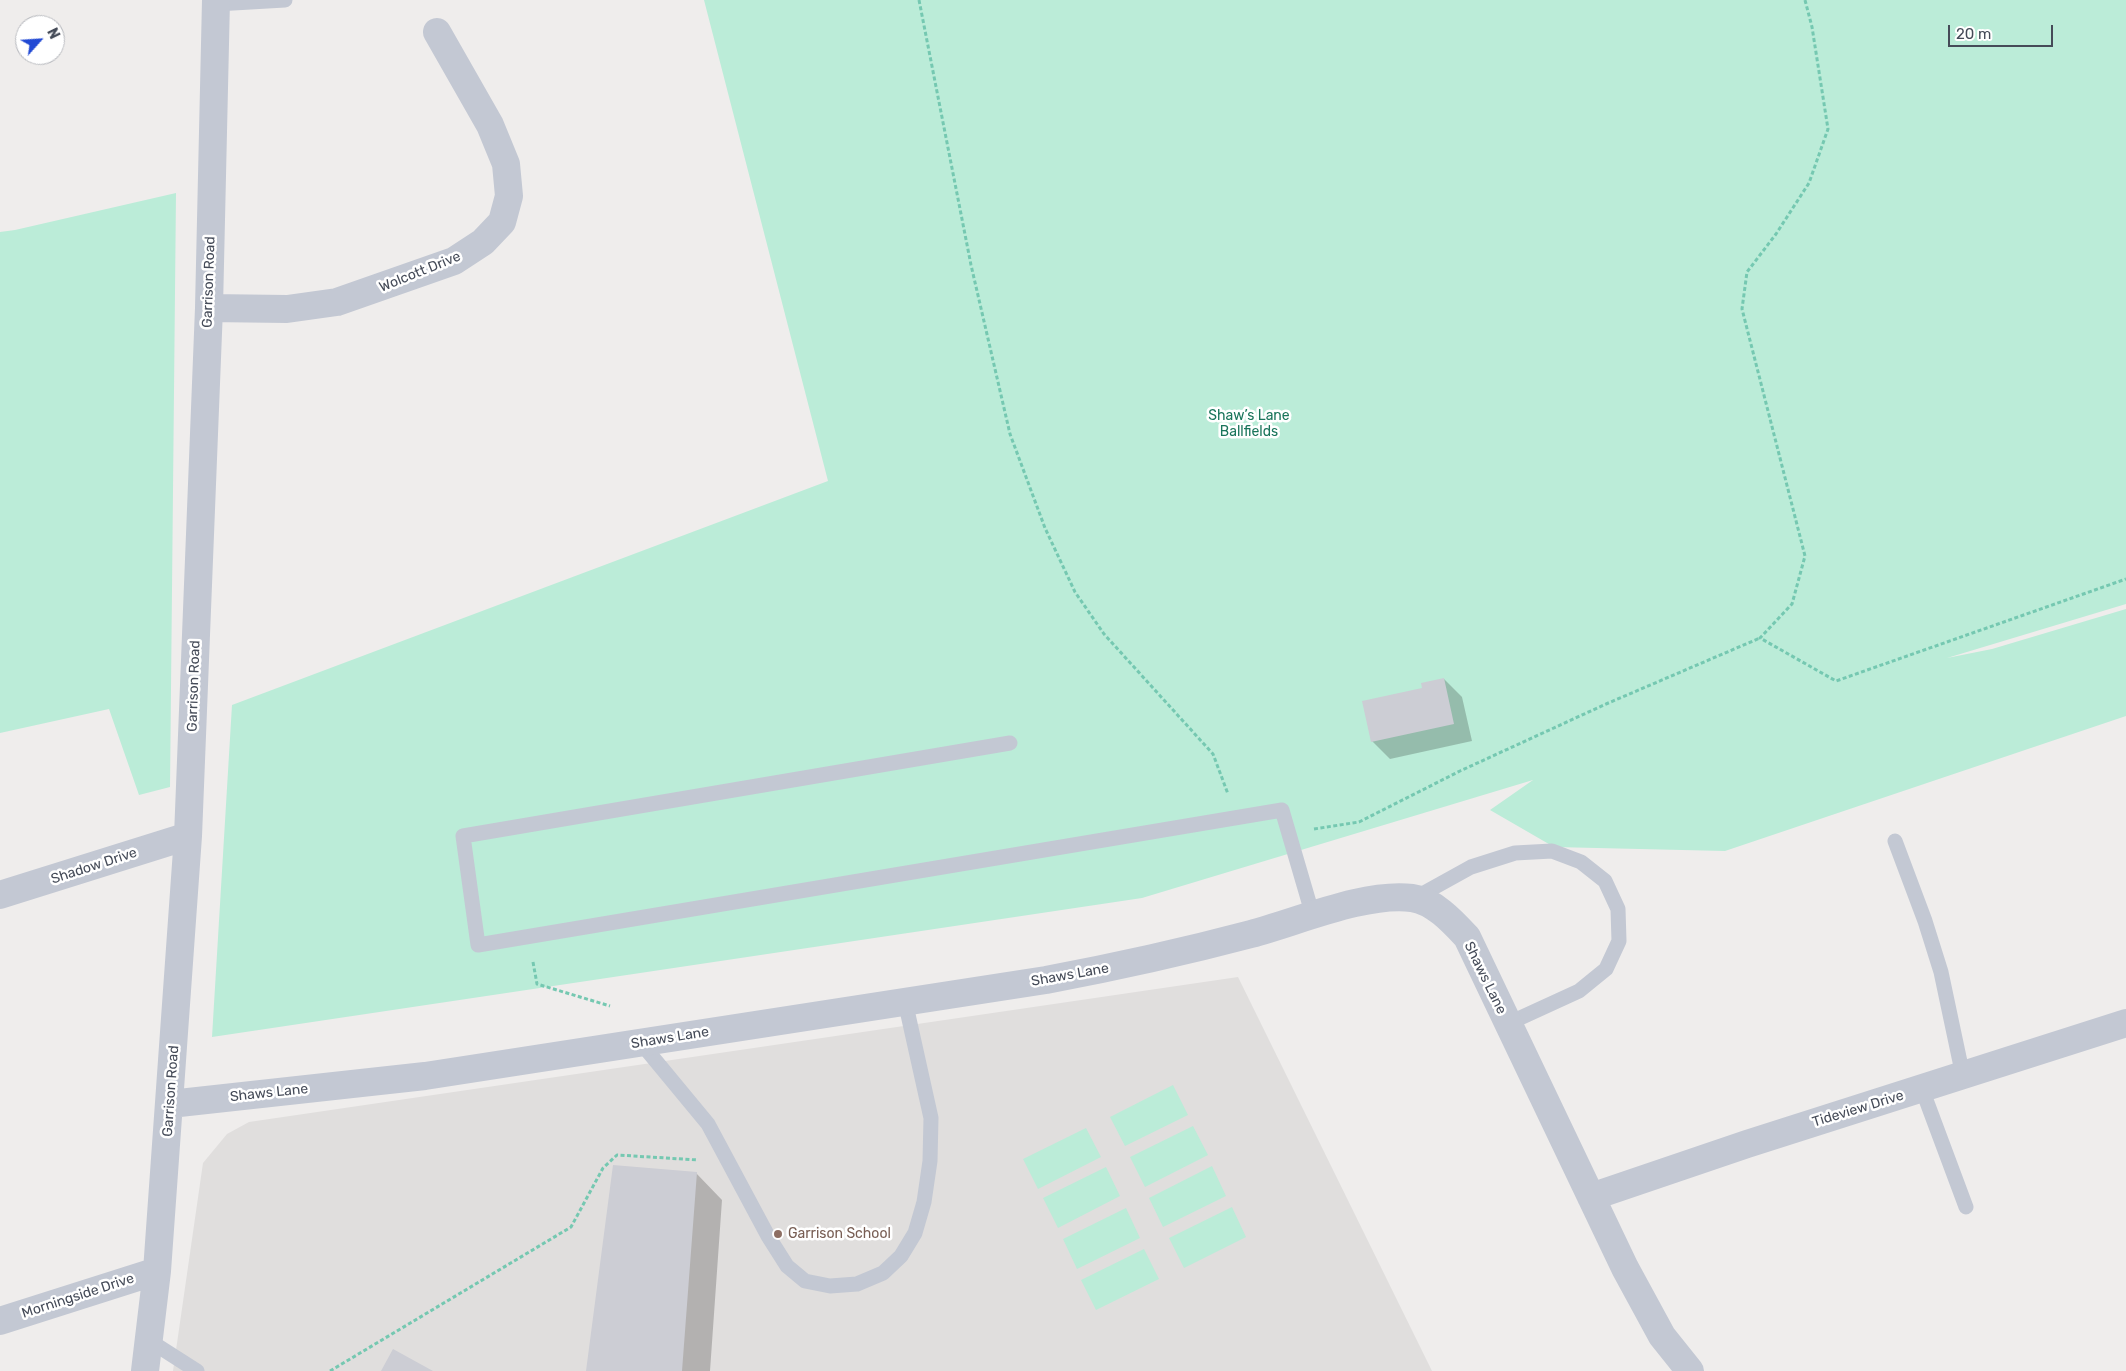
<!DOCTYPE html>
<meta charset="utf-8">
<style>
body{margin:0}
#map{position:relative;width:2126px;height:1371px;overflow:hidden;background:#efedec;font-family:Rubik,sans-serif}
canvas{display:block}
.north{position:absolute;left:15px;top:15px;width:50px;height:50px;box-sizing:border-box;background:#fff;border:1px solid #b5b7bc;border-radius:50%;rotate:64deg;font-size:14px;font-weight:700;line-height:20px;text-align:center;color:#454b58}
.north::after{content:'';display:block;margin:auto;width:18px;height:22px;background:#2149d4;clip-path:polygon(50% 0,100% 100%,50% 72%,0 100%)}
.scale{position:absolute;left:1948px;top:25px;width:105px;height:22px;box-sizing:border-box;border:2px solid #454b58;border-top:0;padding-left:6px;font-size:15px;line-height:18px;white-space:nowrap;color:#454b58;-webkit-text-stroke:4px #fff;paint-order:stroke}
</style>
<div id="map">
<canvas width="2126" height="1371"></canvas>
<div class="north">N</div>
<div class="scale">20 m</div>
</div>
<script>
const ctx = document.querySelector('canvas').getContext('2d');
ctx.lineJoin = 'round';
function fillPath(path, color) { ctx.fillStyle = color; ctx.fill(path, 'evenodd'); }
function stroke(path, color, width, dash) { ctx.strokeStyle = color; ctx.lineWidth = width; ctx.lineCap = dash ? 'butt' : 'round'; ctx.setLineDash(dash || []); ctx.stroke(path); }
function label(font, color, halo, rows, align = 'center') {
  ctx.font = font + ' Rubik,sans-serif'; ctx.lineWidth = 5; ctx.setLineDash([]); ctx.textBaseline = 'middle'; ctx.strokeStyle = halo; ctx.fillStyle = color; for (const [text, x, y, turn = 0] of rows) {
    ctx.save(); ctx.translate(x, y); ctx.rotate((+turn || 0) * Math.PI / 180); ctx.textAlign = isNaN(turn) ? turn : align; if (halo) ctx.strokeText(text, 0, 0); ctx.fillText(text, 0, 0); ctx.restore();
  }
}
fillPath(new Path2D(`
 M 1238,977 L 1432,1371 L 173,1371 L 203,1163 L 227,1134 L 249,1122 Z`), '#e0dedd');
fillPath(new Path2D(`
 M 704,0 L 2126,0 L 2126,604 L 1947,658 L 1992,649 L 2126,609 L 2126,716 L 1725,851 L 1554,847 L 1490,810 L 1533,780 L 1142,898 L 212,1037 L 232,705 L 828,481 Z
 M 176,193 L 170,787 L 139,795 L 109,709 L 0,733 L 0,232 L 15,230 Z
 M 1173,1085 L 1188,1115 L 1125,1146 L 1110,1117 Z
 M 1193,1126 L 1208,1155 L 1145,1187 L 1130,1157 Z
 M 1086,1128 L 1101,1157 L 1038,1189 L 1023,1159 Z
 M 1212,1166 L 1226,1196 L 1163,1227 L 1149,1198 Z
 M 1106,1167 L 1120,1196 L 1058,1228 L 1043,1198 Z
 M 1232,1207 L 1246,1237 L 1184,1268 L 1169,1238 Z
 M 1126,1208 L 1140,1238 L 1077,1269 L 1063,1239 Z
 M 1144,1249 L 1159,1279 L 1096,1310 L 1081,1280 Z`), '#bbecd8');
fillPath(new Path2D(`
 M 1444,679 L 1462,697 L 1472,741 L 1390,759 L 1372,741 L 1423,688 Z
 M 696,1173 L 722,1200 L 710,1371 L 587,1371 Z`), '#0003');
fillPath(new Path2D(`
 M 1444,678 L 1454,724 L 1371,742 L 1362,701 L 1422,688 L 1421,683 Z
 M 613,1165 L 697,1172 L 682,1371 L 586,1371 Z
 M 393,1349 L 433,1371 L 381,1371 Z`), '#cccdd4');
stroke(new Path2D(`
 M 919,0 L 971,265 L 1010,434 L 1045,528 L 1075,592 L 1104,634 L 1213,754 L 1228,794
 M 1805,0 L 1812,27 L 1828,129 L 1809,183 L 1776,234 L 1747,272 L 1742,309 L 1805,556 L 1792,604 L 1760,638 L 1836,681 L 2126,579
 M 1314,829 L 1359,822 L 1460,771 L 1606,704 L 1760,638
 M 533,962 L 537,984 L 610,1006
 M 330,1371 L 571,1227 L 603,1168 L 617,1155 L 698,1160`), '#75c8b1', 3, [4, 2.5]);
stroke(new Path2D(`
 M 216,4 L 285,0
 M 1010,743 L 463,836 L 478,945 L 1282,810 L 1313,916
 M 1895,841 L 1925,921 L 1941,972 L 1963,1076
 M 1415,898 L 1471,867 L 1515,853 L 1552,851 L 1581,862 L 1605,881 L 1618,909 L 1619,941 L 1606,969 L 1579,991 L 1507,1024
 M 641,1043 L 708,1124 L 768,1236 L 787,1266 L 805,1281 L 830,1286 L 857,1284 L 883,1273 L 901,1256 L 915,1233 L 924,1202 L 930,1161 L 931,1118 L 905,1001
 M 1922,1089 L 1966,1207
 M 150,1341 L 197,1371`), '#c3c8d3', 15);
stroke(new Path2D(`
 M 209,308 L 287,309 L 337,302 L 454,261 L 483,242 L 502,222 L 509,196 L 506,164 L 490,125 L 437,32
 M 0,895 L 188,836
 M 170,1104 L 425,1076 L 1046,980 C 1115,967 1183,952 1251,934 C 1297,922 1365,892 1412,898 C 1434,901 1453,922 1467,937 L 1625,1268 L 1662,1336 L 1690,1371
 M 1591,1197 L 1747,1144 L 2126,1023
 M 0,1321 L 157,1271
 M 145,1371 L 157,1271 L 188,836 L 209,308 L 216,0`), '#c3c8d3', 28);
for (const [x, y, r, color] of [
 [778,1234,5,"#8d6e63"]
]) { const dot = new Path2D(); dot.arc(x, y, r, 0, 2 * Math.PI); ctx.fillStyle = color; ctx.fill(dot); stroke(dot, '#fff', 2); }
label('14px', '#454b58', '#fff', [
 ["Wolcott Drive",420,272,-22],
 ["Garrison Road",209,282,-88],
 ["Garrison Road",194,686,-88],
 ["Shadow Drive",94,866,-18],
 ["Shaws Lane",1070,975,-10],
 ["Shaws Lane",1485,978,64],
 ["Shaws Lane",670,1038,-9],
 ["Garrison Road",171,1091,-86],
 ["Shaws Lane",269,1093,-6],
 ["Tideview Drive",1858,1109,-17],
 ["Morningside Drive",78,1296,-18]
]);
label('14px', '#1a755b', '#fff', [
 ["Shaw’s Lane",1249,416],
 ["Ballfields",1249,432]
]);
label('14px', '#785e54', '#fff', [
 ["Garrison School",788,1234]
], 'left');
</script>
